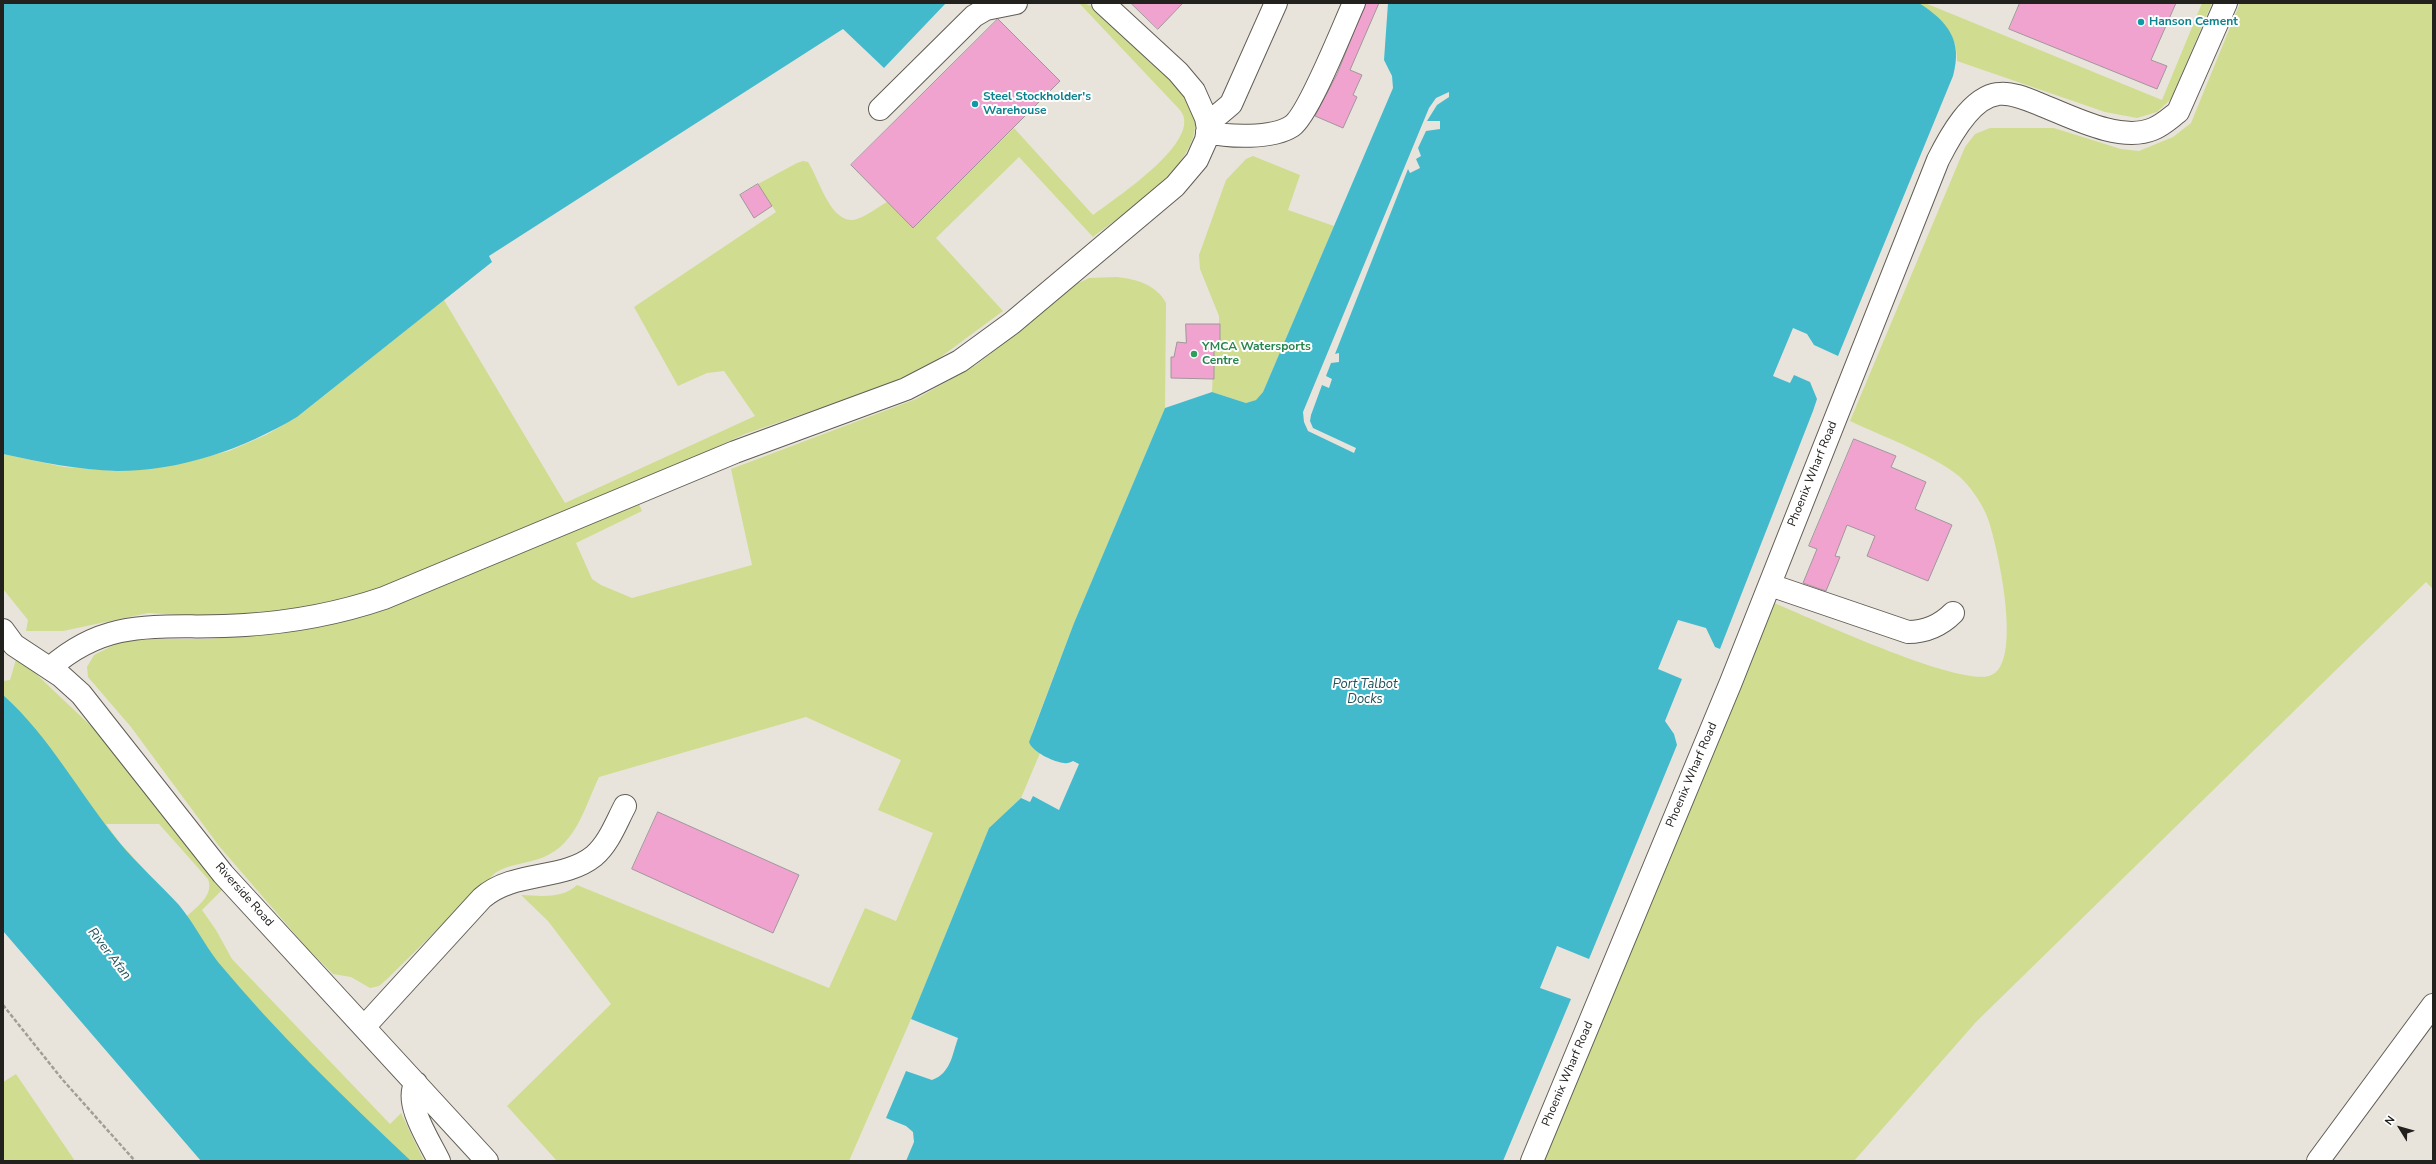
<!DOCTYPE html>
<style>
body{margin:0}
#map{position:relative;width:2436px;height:1164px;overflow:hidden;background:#e9e4db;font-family:"Nunito Sans",sans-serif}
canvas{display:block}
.frame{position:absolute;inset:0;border:4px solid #22211e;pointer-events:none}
.north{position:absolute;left:2380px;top:1108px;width:40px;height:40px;-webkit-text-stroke:3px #fff;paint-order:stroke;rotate:307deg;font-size:11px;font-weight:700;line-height:16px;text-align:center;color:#22211e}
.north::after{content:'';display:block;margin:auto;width:14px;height:18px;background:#22211e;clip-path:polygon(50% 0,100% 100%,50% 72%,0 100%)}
</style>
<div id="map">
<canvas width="2436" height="1164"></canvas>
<div class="frame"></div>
<div class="north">N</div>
</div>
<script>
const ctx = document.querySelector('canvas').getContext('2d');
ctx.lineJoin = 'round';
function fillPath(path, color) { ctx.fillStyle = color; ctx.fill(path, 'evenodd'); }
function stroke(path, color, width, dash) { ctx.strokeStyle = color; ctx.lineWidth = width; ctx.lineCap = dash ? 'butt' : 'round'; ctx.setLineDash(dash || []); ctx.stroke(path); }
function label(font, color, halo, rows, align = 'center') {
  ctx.font = font + ' "Nunito Sans",sans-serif'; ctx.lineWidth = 4; ctx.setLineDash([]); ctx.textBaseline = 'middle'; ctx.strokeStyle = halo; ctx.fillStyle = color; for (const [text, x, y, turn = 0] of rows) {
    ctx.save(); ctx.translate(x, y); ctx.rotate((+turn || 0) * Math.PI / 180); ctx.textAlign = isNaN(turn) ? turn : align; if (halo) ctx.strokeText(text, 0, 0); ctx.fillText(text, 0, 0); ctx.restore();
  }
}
fillPath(new Path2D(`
 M 1079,3 C 1099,3 1124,32 1138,47 C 1158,67 1184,86 1193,114 C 1209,158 1123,214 1093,237 L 1019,157 L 936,238 L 1003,311 L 938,359 L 889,384 L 745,434 L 630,486 L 386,588 L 295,611 L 213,617 L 148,613 L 63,631 L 26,631 L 28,620 L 3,589 L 3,454 L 64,467 L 116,471 L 174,465 L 229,451 L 266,435 L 297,417 L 444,300 L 565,503 L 755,416 L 724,371 L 707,373 L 678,386 L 634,307 L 776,212 L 758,184 L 797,163 L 803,161 L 808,162 C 819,178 831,227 857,219 C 867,216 878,207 887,202 L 913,227 L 1014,128 L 1093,215 C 1114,199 1205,140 1180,110 Z
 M 1919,3 L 1925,3 L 2162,100 L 2202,3 L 2212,3 L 2171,99 L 2157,112 L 2137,118 L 2105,112 L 1957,61 C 1958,32 1939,20 1919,3 Z
 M 2240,3 L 2433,3 L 2433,589 L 2426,582 L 1976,1022 L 1854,1161 L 1544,1161 L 1774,603 C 1813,619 1955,685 1989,676 C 2025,667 1997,544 1988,519 C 1983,505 1974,492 1964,481 C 1944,459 1879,435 1850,421 L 1965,147 L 1975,134 L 1990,128 L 2054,128 L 2121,149 L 2139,151 L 2173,137 L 2191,123 Z
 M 1253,156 L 1300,175 L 1288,210 L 1334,226 L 1263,392 L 1256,400 L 1246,403 L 1212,392 L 1214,350 L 1219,350 L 1219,316 L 1200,269 L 1199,255 L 1226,180 L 1246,159 Z
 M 1117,277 C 1136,279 1157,285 1166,303 L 1165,408 L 1074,623 L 1032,733 L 1031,746 L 1040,753 L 1021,798 L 989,828 L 911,1019 L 849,1161 L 557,1161 L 507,1106 L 611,1004 L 548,921 L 521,895 C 541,896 562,899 577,885 L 829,988 L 865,908 L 896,921 L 933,833 L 878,810 L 901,760 L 806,717 L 599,777 C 585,806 577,843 544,857 C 528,864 510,863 495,873 L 386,980 L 379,986 L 370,988 L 351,977 L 333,974 L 307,948 L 219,846 L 131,727 L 88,677 L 87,667 L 94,655 L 118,643 L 134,639 L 208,639 L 282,633 L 307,629 L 371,613 L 639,504 L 642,511 L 576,543 L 592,579 L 601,585 L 632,598 L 752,565 L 731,469 L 916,399 L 976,365 L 1012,337 L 1062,291 L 1089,278 Z
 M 17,656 L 90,725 L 107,744 L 223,889 L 202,910 L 216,930 L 232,959 L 390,1124 L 401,1113 L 424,1161 L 332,1161 L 3,724 L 3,681 L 10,680 ZM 106,824 L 159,824 L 208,879 C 214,895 198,906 187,916 L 120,843 Z
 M 16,1074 L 75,1161 L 3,1161 L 3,1082 Z`), '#d0dc8f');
fillPath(new Path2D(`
 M 3,3 L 946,3 L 884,68 L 843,29 L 489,256 L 492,262 L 297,417 C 243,449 181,471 117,471 C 78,470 41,462 3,454 Z
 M 1388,3 L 1919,3 C 1948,22 1963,40 1953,76 L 1838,356 L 1814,345 L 1807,334 L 1793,328 L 1773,376 L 1790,383 L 1794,375 L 1810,382 L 1817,399 L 1813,411 L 1720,649 L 1715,647 L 1706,628 L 1678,620 L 1658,669 L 1682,679 L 1665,721 L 1674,734 L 1677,745 L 1589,959 L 1557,946 L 1540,988 L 1571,999 L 1503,1161 L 906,1161 L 914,1142 L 913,1132 L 906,1126 L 886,1118 L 906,1071 L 932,1080 C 951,1073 952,1055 958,1038 L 911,1019 L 989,828 L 1021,798 L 1030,802 L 1033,796 L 1059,810 L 1079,764 L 1073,761 C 1071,762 1067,764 1064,763 C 1054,762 1032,752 1029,742 L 1074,623 L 1165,408 L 1212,392 L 1246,403 L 1256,400 L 1263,392 L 1393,88 L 1392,76 L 1384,60 Z
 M 3,695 C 50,737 79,793 119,842 C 137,864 160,884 179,905 C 194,923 204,944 218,962 C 277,1033 344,1098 411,1161 L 201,1161 L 3,931 Z`), '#43bacc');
fillPath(new Path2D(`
 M 1449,92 L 1449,97 L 1437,105 L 1427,121 L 1440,121 L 1440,129 L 1426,131 L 1418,148 L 1421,156 L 1416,159 L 1420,168 L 1410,173 L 1408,169 L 1335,354 L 1339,353 L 1339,362 L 1331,363 L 1326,376 L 1332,379 L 1329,388 L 1322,385 L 1311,415 L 1310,421 L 1313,428 L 1356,448 L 1354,453 L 1308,431 L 1304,422 L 1303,412 L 1429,108 L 1436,98 Z`), '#e9e4db');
const building = new Path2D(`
 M 1131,3 L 1183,3 L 1158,29 Z
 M 1366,3 L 1379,3 L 1350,70 L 1362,75 L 1353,95 L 1357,97 L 1343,128 L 1315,116 L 1337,74 Z
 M 2020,3 L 2176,3 L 2151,60 L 2167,66 L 2157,89 L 2009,29 Z
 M 998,19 L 1060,81 L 913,228 L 851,165 Z
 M 758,184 L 772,206 L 754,218 L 740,195 Z
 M 1186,324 L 1220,324 L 1220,344 L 1214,344 L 1214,379 L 1171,378 L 1171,357 L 1174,357 L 1177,342 L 1186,343 Z
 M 1854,439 L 1896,456 L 1891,467 L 1926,482 L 1915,509 L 1952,525 L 1928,581 L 1867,556 L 1875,536 L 1847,525 L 1835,556 L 1840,557 L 1826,591 L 1803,583 L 1817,549 L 1809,546 Z
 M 658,812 L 799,875 L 773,933 L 632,869 Z`);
fillPath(building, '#f1a3cf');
stroke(building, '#a0969b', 1);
const minor = new Path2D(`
 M 880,109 L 974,16 L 986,9 L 1016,3
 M 1206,118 L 1218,115 L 1231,104 L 1276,3
 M 1207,132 C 1229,137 1272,139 1292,126 C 1309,114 1343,27 1354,3
 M 1770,585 L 1908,632 C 1926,632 1940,626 1953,613
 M 3,630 L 14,645 L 61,676 L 81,694 L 223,874 L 487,1161
 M 50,668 C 113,612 169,631 245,625 C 292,622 340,613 384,598 L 735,452 L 906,389 L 960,361 L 1012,323 L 1175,186 L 1197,160 L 1206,140 L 1208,129 L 1206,118 L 1194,91 L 1178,72 L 1103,3
 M 365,1026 L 482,898 C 514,870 563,881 594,856 C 609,843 616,823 625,806
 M 416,1083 C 403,1102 430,1142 439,1161
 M 1532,1161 L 1731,682 L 1938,160 C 1949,138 1971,97 1998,94 C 2011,92 2027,99 2039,104 C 2070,116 2120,143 2153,129 C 2163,125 2170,118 2178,112 L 2226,3
 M 2318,1161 L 2433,1005`);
stroke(minor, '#615d55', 24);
stroke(new Path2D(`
 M 3,1005 L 62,1079 L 135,1161`), '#a19e97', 2.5, [4, 2]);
stroke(minor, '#fff', 22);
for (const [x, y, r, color] of [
 [2141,22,4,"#0f9aa8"],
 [975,104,4,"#0f9aa8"],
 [1194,354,4,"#2e9e5b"]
]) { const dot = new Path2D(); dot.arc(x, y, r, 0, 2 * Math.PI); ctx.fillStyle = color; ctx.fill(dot); stroke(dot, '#fff', 1.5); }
label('bold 12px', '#0d838f', '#fff', [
 ["Hanson Cement",2149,22],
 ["Steel Stockholder's",983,97],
 ["Warehouse",983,111]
], 'left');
label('bold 12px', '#27864d', '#fff', [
 ["YMCA Watersports",1202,347],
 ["Centre",1202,361]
], 'left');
label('12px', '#22211e', '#fff', [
 ["Phoenix Wharf Road",1813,474,-68],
 ["Phoenix Wharf Road",1692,775,-67],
 ["Riverside Road",244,895,48],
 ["Phoenix Wharf Road",1568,1074,-67]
]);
label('italic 13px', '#21535b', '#fff', [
 ["Port Talbot",1365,685],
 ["Docks",1365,700],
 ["River Afan",109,954,52]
]);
</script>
